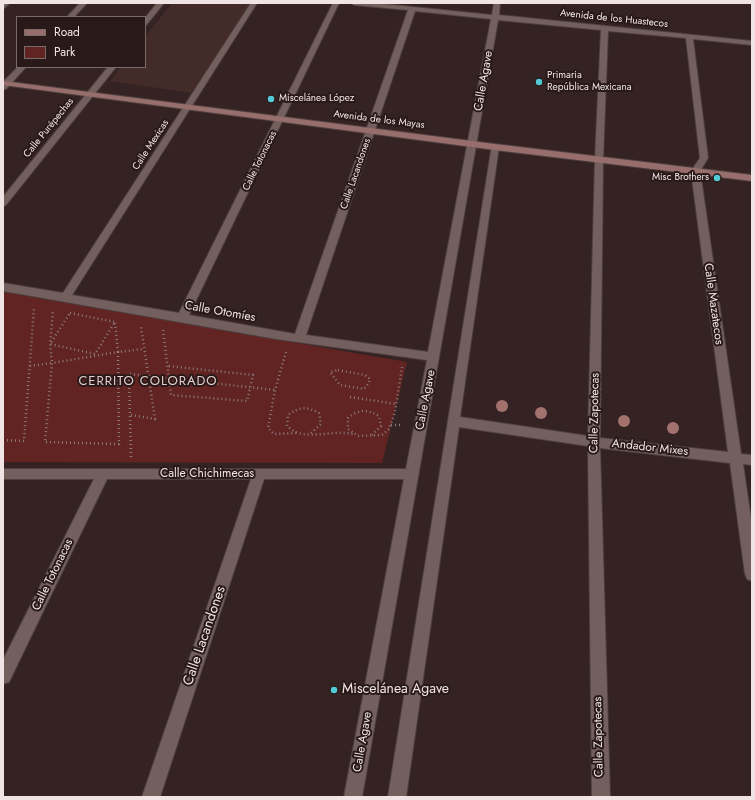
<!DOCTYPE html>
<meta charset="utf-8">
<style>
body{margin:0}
#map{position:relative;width:755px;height:800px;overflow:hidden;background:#342322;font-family:Jost,sans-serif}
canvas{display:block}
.frame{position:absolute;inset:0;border:4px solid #f0e5e4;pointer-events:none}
.legend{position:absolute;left:16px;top:16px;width:130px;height:52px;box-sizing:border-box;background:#291a19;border:1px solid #796b6a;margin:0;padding:5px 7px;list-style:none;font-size:12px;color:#f0e5e4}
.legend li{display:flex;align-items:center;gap:8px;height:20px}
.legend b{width:20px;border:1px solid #796b6a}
</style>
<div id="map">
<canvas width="755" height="800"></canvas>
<div class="frame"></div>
<ul class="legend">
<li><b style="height:5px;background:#976e6b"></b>Road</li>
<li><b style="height:11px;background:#622423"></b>Park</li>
</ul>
</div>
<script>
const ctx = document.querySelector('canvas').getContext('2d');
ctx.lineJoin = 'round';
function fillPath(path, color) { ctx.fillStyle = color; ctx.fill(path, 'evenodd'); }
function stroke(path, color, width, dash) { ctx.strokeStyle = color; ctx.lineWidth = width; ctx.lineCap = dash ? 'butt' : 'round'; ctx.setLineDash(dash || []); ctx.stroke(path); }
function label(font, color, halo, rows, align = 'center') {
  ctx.font = font + ' Jost,sans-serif'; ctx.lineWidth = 4; ctx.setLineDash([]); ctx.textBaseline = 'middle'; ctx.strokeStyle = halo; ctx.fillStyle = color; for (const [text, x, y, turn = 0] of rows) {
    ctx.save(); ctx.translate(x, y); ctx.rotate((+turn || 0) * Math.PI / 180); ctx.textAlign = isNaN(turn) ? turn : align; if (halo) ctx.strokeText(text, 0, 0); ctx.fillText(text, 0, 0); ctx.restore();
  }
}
fillPath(new Path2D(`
 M 172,3 L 251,3 L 191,93 L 110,81 L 121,67 L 145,67 L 145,37 Z`), '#422b29');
fillPath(new Path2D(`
 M 3,292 L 407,362 L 382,463 L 3,462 Z`), '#622423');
const street = new Path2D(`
 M 3,3 L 10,3 L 3,9 Z
 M 80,3 L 87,3 L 74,17 L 67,17 Z
 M 157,3 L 164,3 L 147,24 L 145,25 L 145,18 Z
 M 251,3 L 257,3 L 72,295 L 179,313 L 333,3 L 339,3 L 189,315 L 295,334 L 408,10 L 354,5 L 351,3 L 374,3 L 492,15 L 494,3 L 500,3 L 499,15 L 752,41 L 752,45 L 693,39 L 708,158 L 700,171 L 741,454 L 752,455 L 752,465 L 743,464 L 752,526 L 752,581 L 747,579 L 745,574 L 730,463 L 600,448 L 610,797 L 592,797 L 588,446 L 459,427 L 406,797 L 388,797 L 492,145 L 498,145 L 499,147 L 460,417 L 588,436 L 595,159 L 601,30 L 498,20 L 362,797 L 344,797 L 404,479 L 264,479 L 160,797 L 142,797 L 251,479 L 107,479 L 9,682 L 3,684 L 3,660 L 94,479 L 3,479 L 3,469 L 406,469 L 427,360 L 276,339 L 3,291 L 3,283 L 63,293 ZM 415,11 L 491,19 L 428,352 L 306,335 ZM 608,31 L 686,38 L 700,158 L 691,171 L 728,452 L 600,438 L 603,159 Z
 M 18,67 L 26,67 L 6,89 L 3,89 L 3,82 Z
 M 108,67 L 116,67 L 6,205 L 3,206 L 3,197 Z`);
const secondary = new Path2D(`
 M 3,81 L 495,144 L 752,175 L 752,181 L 495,150 L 3,85 Z`);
stroke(street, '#4e403f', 2);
stroke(secondary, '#4e403f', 2);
stroke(new Path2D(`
 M 70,313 L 115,322 L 95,354 L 50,344 Z
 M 115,323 L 118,352 L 144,349
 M 163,330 L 171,395 L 247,401 L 253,375 L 168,366
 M 118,352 L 119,444 L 45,442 L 52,363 Z
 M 286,352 L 275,390 L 268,428 L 274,434 L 297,433
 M 30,366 L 52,363 L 50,344 L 53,311
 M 338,370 L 365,375 L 370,379 L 369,383 L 364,389 L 340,385 L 330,372 Z
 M 350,397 L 396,404
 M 131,415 L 155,419 L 141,327
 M 391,425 L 402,425
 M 311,433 L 321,424 L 319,413 C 307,406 299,407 288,415 L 287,426 C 290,428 294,432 298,433 C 317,438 337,429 355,435
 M 372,435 L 381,426 L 379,416 C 367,409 359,409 348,418 L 348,429 L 358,436 L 382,435 L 389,429 L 395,412 L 402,367
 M 3,440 L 24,441 L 34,308
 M 131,457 L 129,374 L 275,390`), '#8a7c7b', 2.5, [1, 3]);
fillPath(street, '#73605e');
fillPath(secondary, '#976e6b');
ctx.fillStyle = '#a3726f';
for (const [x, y] of [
 [502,406],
 [541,413],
 [624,421],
 [673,428]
]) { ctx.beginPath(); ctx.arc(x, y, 6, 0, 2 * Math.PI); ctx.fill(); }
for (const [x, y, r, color] of [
 [539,82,4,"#52cbd7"],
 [271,99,4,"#52cbd7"],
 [717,178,4,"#52cbd7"],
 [334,690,4,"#52cbd7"]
]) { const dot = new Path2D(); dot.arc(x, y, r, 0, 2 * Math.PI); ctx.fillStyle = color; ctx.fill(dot); stroke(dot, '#291a19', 1.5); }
label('10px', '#f0e5e4', '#291a19', [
 ["Avenida de los Huastecos",614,19,6],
 ["Avenida de los Mayas",379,120,7],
 ["Calle Purépechas",49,128,-51],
 ["Calle Mexicas",151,145,-57],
 ["Calle Totonacas",260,161,-64],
 ["Calle Lacandones",356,174,-71]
]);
label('10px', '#f0e5e4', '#291a19', [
 ["Primaria",547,76],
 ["República Mexicana",547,88],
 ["Miscelánea López",279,99],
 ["Misc Brothers",709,178,"right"]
], 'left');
label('12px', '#f0e5e4', '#291a19', [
 ["Calle Agave",484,81,-80],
 ["Calle Mazatecos",713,304,82],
 ["Calle Otomíes",220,312,10],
 ["Calle Agave",426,400,-79],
 ["Calle Zapotecas",595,413,-89],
 ["Andador Mixes",650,448,6],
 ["Calle Chichimecas",207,474],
 ["Calle Totonacas",53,575,-64],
 ["Calle Zapotecas",599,737,-91],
 ["Calle Agave",363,742,-80]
]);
ctx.letterSpacing = '1px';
label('13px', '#e4cdcb', '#291a19', [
 ["CERRITO COLORADO",148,382]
]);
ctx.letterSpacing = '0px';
label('14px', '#f0e5e4', '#291a19', [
 ["Calle Lacandones",205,636,-71]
]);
label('14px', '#f0e5e4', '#291a19', [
 ["Miscelánea Agave",342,690]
], 'left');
</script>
